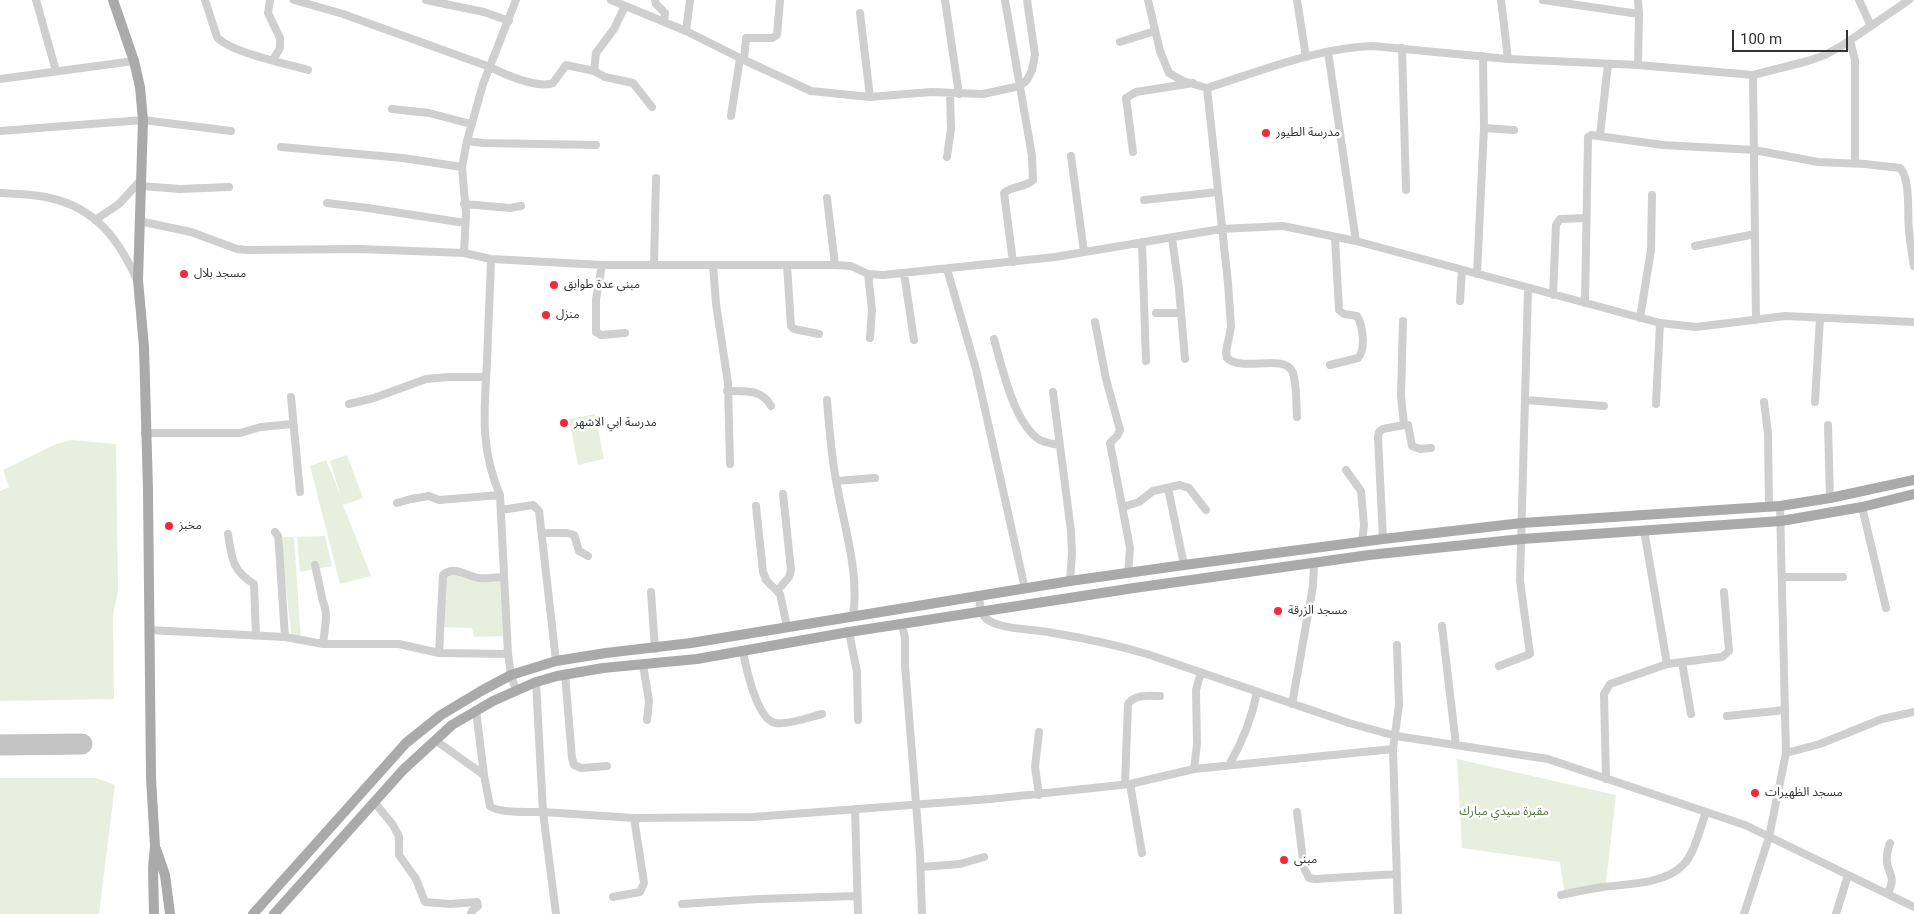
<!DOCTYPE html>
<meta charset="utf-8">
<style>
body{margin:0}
#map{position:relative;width:1914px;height:914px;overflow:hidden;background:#fff;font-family:Roboto,sans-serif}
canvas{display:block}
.scale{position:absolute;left:1732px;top:30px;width:116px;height:22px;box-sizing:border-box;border:2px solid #323232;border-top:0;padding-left:6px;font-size:15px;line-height:18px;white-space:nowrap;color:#323232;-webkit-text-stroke:4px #fff;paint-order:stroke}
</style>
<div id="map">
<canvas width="1914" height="914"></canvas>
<div class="scale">100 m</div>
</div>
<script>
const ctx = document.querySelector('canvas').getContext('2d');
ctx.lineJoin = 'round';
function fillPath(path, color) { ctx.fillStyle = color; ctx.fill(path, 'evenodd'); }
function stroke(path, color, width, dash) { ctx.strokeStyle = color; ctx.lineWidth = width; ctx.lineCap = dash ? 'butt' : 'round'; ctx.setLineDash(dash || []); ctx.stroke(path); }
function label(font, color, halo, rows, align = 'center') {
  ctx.font = font + ' Roboto,"Noto Sans Arabic",sans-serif'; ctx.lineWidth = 5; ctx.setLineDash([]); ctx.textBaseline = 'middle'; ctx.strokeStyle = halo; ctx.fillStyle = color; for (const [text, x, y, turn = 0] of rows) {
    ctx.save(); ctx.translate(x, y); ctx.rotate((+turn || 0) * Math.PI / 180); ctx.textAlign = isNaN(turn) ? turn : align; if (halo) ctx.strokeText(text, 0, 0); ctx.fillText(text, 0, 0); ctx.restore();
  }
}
fillPath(new Path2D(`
 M 595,414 L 604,459 L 578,465 L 569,419 Z
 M 72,440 L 116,444 L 118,592 L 113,615 L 114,699 L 0,701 L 0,491 L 9,487 L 3,470 L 56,444 Z
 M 347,455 L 363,498 L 343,505 L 371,576 L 340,584 L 310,466 L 326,460 L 341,497 L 330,461 Z
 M 325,536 L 332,566 L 300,572 L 297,537 Z
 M 280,537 L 294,537 L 301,641 L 292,639 Z
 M 447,572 L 504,577 L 506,636 L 474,637 L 472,628 L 440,627 Z
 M 1457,759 L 1616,795 L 1606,883 L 1564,890 L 1560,862 L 1462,848 Z
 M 0,778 L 96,778 L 115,785 L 99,914 L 0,914 Z`), '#e8efdf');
stroke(new Path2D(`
 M 0,745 L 82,744`), '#c3c3c3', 21);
stroke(new Path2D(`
 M 36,0 L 56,71
 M 205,0 L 217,37 C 229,52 287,64 308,70
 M 270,0 L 268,13 L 280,38 L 280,48 L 273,60
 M 294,0 L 343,14 L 490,67 C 503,74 538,89 553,83 L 566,65 L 594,71 L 605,77 L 633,83 L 652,107
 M 426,0 L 484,12 L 509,21
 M 611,0 L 686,31 L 744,60 L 811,91 L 870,97 L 931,92 L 983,94 L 1020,86 L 1027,80 L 1032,70 L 1035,55 L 1027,0
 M 655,0 L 656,4 L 665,13 L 664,22
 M 945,0 L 959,94
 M 1005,0 L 1032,156 L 1033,180 C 1026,188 1012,185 1004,193 L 1013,262
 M 1148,0 L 1160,51 L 1169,73 L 1183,81 L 1207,88
 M 1297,0 L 1306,57
 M 1501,0 L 1508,59
 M 1543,0 L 1639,14 L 1638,65
 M 1638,0 L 1639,14
 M 1859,0 L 1871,26
 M 860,13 L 870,97
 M 686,31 L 690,0
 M 1850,41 L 1855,60 L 1855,163
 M 1120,42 L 1155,31
 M 1402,48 L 1406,190
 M 1328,52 L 1356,241
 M 1483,56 L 1484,128 L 1514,130
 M 744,60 L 746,38 L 772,38 L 777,35 L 780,0
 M 594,71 L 596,53 L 614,29 L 625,6
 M 1753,75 L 1756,320
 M 0,79 L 134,61
 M 392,109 L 429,113 L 471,124
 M 731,116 L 740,58
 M 0,131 L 143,120 L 231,131
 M 1600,135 L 1608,64
 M 467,141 L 484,143 L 596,145
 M 281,147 L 403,158 L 462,167
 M 1133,152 L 1126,98 L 1136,92 L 1193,83
 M 1071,156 L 1084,252
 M 947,157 L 951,129 L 950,93
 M 141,186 L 180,189 L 229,187
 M 0,193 C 16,194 34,194 50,198 C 96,208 119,240 137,280
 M 827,198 L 835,265
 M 1144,200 L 1218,192
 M 327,203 L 368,208 L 465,223
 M 464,204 L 510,208 L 521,206
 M 95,220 L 119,204 L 140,181
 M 139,221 L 191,232 L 237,249 L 247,250 L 360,249 L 464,253 L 491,259 L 602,265 L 835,265 L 851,266 L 868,274 L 883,275 L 1055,257 L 1221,229 L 1283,226 L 1356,241 L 1660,323 L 1696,327 L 1785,316 L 1914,322
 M 1172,238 L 1179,289 L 1185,359
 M 1142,242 L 1146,361
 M 1695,246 L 1755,234
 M 464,253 L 466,213 L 462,167 L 467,141 L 483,84 L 516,0
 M 491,259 C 490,294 488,328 487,363 C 484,411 480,449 500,495 L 508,654
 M 602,265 L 596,299 L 596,332 L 601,335 L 625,333
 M 654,265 L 656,178
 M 713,265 L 716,304 L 728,383 L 730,464
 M 787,265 L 791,326 L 794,329 L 819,334
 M 947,269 L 976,369 L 1025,589
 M 904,273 L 914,340
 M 868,274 L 872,310 L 870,338
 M 1477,274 L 1484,128
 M 1553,295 L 1556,225 L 1560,219 L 1586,218
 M 1460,301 L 1462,270
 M 1585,303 L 1588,137 L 1591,135 L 1663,145 L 1754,150 L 1818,162 L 1865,164 L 1900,168 C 1911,180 1907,214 1909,230 C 1910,242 1912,254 1914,266
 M 1156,313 L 1181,313
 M 1640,318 L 1651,250 L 1652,195
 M 1095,322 L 1106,379 L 1120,430 L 1117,436 L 1110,443 L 1130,548 L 1128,574
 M 994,339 C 1002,367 1014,424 1040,440 C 1046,443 1053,444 1059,445
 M 1330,365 L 1358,358 C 1366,349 1363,326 1357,316 L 1344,314 L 1339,310 L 1335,237
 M 727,391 C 745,391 762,389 771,406
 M 1053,392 L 1071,531 L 1072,554 L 1070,581
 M 291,397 L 300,492
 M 827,400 C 829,426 831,453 836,480 C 843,523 860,573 853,616
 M 1525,400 L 1604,406
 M 1764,402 L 1768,434 L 1769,507
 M 1815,402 L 1820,318
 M 349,404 L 374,398 L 426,379 L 448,377 L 486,377
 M 1656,404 L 1660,323
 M 1297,417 C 1296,403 1297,386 1293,373 C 1285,352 1243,373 1227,358 L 1226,352 L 1231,327 L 1228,283 L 1207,88 C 1261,71 1316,48 1373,46 L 1508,59 L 1638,65 L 1753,75 L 1808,61 L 1825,55 L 1843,45 L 1909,0
 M 1404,425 L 1408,425 L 1412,446 L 1420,449 L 1431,448
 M 1828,425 L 1830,498
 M 145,433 L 240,433 L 261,427 L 292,424
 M 1346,470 L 1361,491 L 1364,525 L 1362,542
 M 836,481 L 875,478
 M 1168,488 L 1184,565
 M 397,503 L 411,499 L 429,496 L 439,500 L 500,495
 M 756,506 L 763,572 L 766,580 L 780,594 L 787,627
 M 1123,507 L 1139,502 L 1153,491 L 1180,485 L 1189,488 L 1206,510
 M 1862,507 L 1886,608
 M 501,510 L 533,505 L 539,511 L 556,661
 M 1644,530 L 1667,664
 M 275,532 L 278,536 L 279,547 L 285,637
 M 543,533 L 567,533 L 574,535 L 579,551 L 588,556
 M 228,534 C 232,559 232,570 254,584 L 256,636
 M 1383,539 L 1378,437 L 1379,432 L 1383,429 L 1404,425 L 1401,396 L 1403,321
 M 315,565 L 323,602 C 329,613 324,632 323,644
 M 1782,577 L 1843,577
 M 778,590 L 789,577 L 791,570 L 783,494
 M 651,592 L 655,649
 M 979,596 C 980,605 980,614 988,620 C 1003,630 1034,629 1053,633 C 1084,638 1116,645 1147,654 L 1349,723 L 1396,736 L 1548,759 L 1745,825 L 1914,907
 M 902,624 L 905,638 L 905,665 L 920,854 L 922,914
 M 1442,626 L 1456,745
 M 149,630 L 285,637 L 323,644 L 399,644 L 439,653 L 508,654 L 511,675 L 516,690
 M 849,632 L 857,672 L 858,720
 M 1397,645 L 1399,705 L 1393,749 L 1398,914
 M 743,652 C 746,667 757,721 776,723 C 789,725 810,717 822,714
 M 439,653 L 443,575 C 455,565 466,576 479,578 C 487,579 496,577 504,577
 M 1682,662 L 1691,714
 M 643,665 L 649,701 L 647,720
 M 1499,666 L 1530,654 L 1520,581 L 1528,288
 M 565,674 L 572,758 L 574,765 L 581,768 L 607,766
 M 536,682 L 543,812 L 634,818 L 753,817 L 990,799 L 1130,784 L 1194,769 L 1393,749
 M 1292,704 L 1313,586 L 1314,563
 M 476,710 L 484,775 L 490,806 C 497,813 532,812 543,812 L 556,914
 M 1727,716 L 1785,710
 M 435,740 L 484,775
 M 1786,753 L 1820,744 L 1882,719 L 1914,712
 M 1229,765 C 1243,741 1252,718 1257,692
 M 1194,769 L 1197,744 L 1196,690 L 1201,672
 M 1606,779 L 1604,694 L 1610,684 L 1667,664 L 1722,657 L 1729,651 L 1724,592
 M 1125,784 L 1128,704 C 1135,694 1149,696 1160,696
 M 1130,784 L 1142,853
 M 1039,795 L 1035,767 L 1039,732
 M 375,803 L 393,825 L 399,837 L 399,855 L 416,879 L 425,902 L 450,904 L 477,902 L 478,906 L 472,911 L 471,914
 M 855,809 L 858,914
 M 1297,812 L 1304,868 L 1309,878 L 1316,879 L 1397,874
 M 921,867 L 960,864 L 984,857
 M 1888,894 C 1895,875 1891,880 1887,863 C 1886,857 1888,849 1890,843
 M 1561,895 C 1575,892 1589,889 1603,887 C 1627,884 1665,884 1683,865 C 1695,853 1700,828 1706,812
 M 613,897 L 640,892 L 644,883 L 634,818
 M 682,904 L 759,899 L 857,896
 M 1744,914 L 1769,837 L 1786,753 L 1780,506
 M 1836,914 L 1848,875`), '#cfcfcf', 8);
stroke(new Path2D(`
 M 113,0 L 134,61 L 140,87 L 143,120 L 138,280 L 144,347 L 148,490 L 151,778 L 155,846 L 153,868 L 154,914
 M 156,849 L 165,875 L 170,914
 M 253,914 L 406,743 L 441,715 L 481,691 L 511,675 L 556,661 L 606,653 L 691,643 L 1070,581 L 1184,565 L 1383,539 L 1522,523 L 1780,506 L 1830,498 L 1914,480
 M 274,914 L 403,770 L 452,725 L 493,701 L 536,682 L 557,676 L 603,668 L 697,659 L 849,632 L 1134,588 L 1369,555 L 1522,539 L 1781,521 L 1862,507 L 1914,494`), '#aaa', 10);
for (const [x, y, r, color] of [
 [1266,133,5,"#f4283c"],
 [184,274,5,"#f4283c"],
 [554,285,5,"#f4283c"],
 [546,315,5,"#f4283c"],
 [564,423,5,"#f4283c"],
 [169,526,5,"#f4283c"],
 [1278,611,5,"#f4283c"],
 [1755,793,5,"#f4283c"],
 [1284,860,5,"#f4283c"]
]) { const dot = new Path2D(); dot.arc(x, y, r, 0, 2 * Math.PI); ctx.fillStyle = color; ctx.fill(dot); stroke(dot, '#fff', 2); }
label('12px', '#323232', '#fff', [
 ["مدرسة الطيور",1276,133],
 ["مسجد بلال",194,274],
 ["مبنى عدة طوابق",564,285],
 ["منزل",556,315],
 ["مدرسة ابي الاشهر",574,423],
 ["مخبز",179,526],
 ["مسجد الزرقة",1288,611],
 ["مسجد الظهيرات",1765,793],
 ["مبنى",1294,860]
], 'left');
label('12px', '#56733a', '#fff', [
 ["مقبرة سيدي مبارك",1504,812]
]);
</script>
